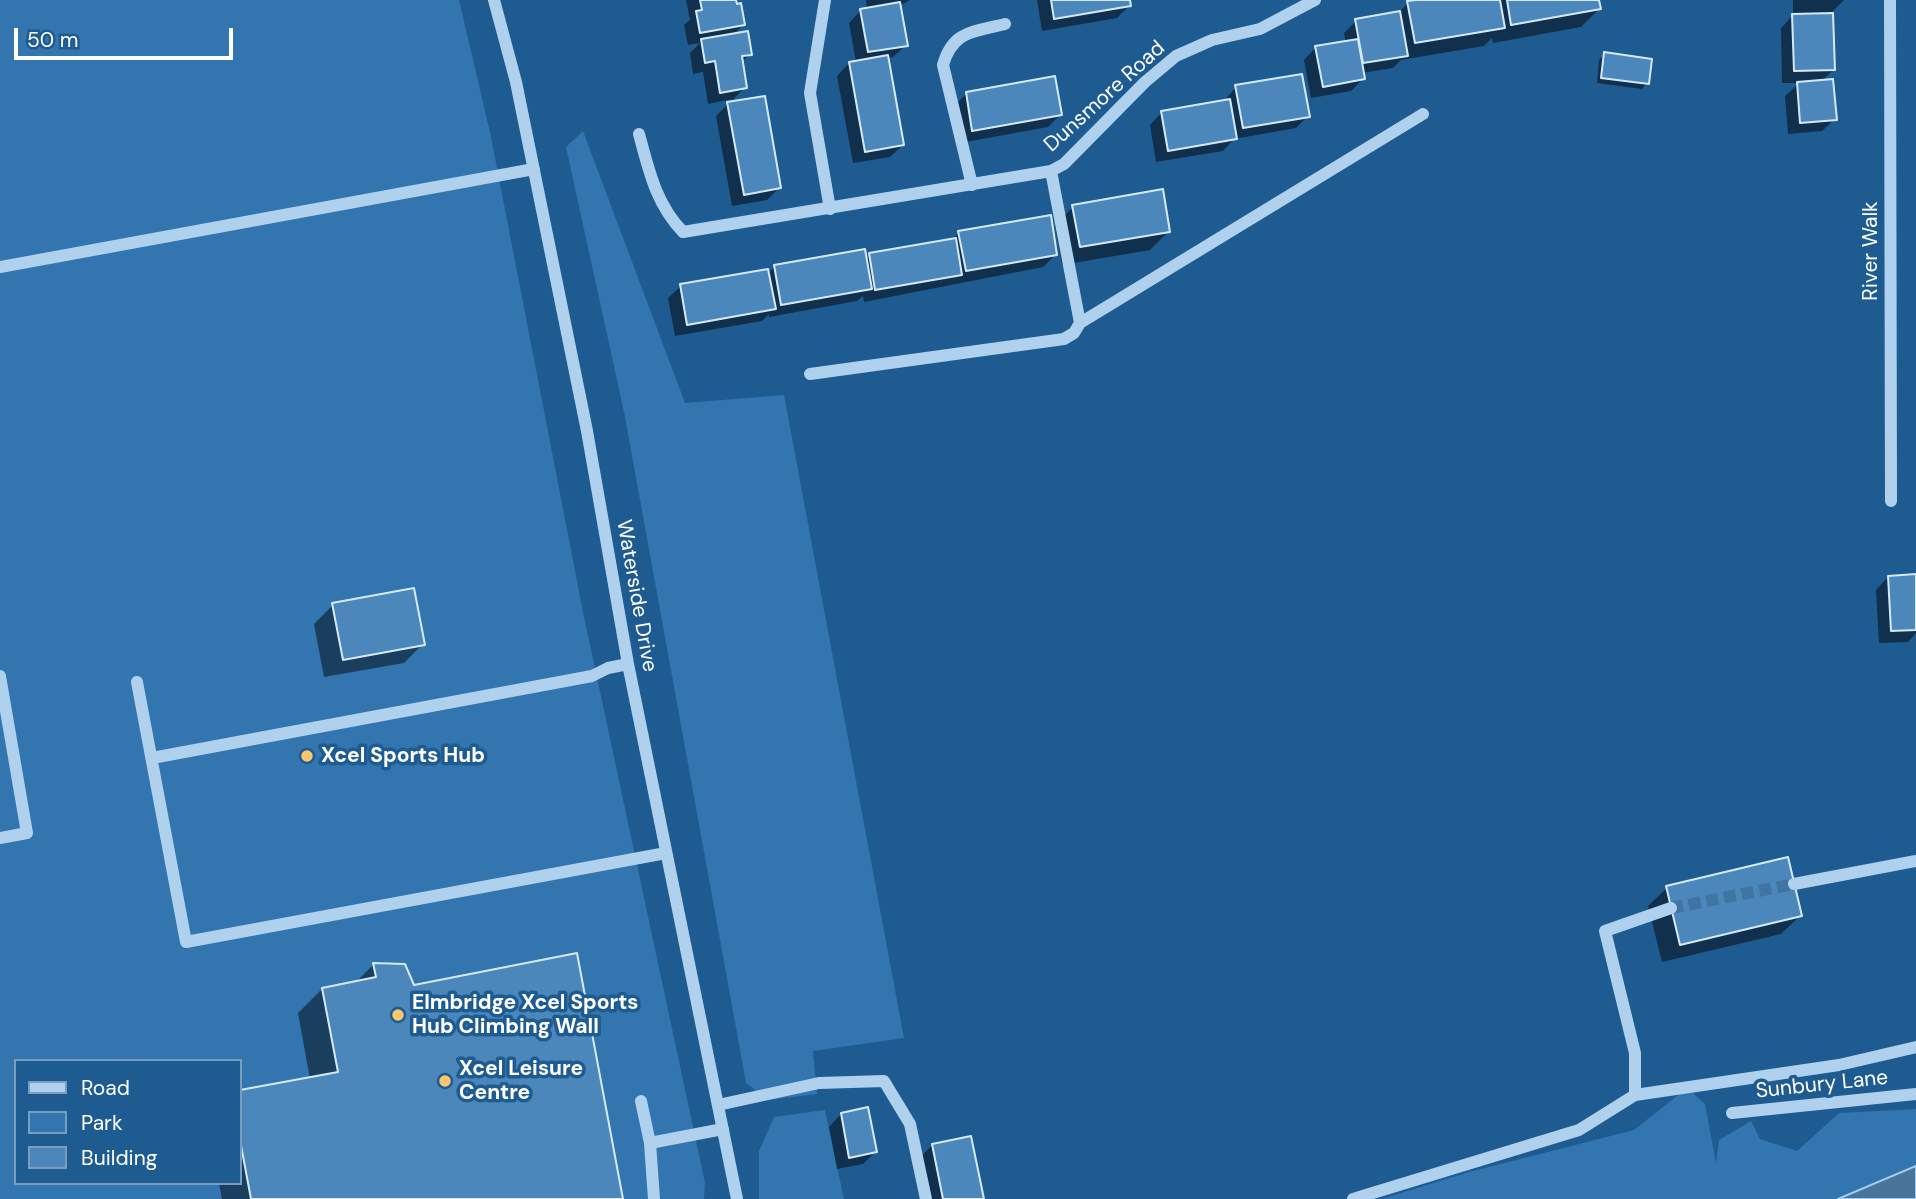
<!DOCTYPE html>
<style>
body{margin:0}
#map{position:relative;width:1916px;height:1199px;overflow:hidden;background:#1e5b91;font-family:"DM Sans",sans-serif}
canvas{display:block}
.legend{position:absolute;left:14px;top:1059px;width:228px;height:126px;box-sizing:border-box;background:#1e5b91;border:2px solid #789dbd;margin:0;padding:9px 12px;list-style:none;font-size:21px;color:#fff}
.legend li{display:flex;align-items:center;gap:14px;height:35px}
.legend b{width:35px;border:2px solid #789dbd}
.scale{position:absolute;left:14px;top:28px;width:219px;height:32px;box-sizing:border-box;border:4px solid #fff;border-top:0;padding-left:9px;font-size:21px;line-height:24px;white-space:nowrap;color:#fff;-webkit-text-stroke:5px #1e5b91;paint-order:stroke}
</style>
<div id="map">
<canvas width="1916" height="1199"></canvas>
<ul class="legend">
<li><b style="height:9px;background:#afd1ee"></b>Road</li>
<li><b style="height:19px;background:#3275af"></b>Park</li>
<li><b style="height:19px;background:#4b87ba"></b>Building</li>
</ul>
<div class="scale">50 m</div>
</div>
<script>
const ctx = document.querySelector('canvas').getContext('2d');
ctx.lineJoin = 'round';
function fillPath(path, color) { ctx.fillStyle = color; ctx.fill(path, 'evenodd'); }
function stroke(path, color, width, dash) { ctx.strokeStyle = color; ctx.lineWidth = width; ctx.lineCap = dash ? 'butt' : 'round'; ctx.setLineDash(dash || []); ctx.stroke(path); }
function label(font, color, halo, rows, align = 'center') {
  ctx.font = font + ' "DM Sans",sans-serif'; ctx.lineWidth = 7; ctx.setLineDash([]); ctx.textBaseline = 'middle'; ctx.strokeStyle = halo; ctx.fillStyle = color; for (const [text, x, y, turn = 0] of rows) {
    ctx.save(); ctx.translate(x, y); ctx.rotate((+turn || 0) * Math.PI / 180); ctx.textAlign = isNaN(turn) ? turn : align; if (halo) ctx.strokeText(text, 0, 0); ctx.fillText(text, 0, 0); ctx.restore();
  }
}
fillPath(new Path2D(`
 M 0,0 L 459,0 L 490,132 L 583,612 L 705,1183 L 704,1199 L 0,1199 ZM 16,1061 L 240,1061 L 240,1183 L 16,1183 Z
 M 583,131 L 685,403 L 784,395 L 904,1038 L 813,1051 L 817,1094 L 768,1100 L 746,1083 L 624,412 L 566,147 Z
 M 1687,1088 L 1705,1104 L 1716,1163 L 1719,1140 L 1751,1121 L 1760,1139 L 1797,1151 L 1839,1113 L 1916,1109 L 1916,1193 L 1902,1199 L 1382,1199 L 1469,1172 L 1634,1130 Z
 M 825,1110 L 844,1199 L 759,1199 L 759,1151 L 774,1117 Z`), '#3275af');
const water = new Path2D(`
 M 1916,1166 L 1916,1199 L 1838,1199 Z`);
fillPath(water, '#4a749a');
stroke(water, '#a2cdef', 2);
fillPath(new Path2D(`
 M 686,0 L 735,0 L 743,25 L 733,35 L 750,54 L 741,63 L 745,87 L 729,104 L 779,188 L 767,200 L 732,206 L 716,116 L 733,99 L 708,104 L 703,72 L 693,74 L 690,53 L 700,43 L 688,45 L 684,25 L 690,20 Z
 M 866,0 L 910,0 L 899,6 L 906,45 L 893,57 L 887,59 L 903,145 L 890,157 L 853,163 L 837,76 L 849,63 L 856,62 L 849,23 L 861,10 L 867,9 Z
 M 1037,0 L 1129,0 L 1130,5 L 1117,18 L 1042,31 Z
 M 1426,0 L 1598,0 L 1599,9 L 1581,27 L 1493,43 L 1492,38 L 1484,46 L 1401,60 L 1393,68 L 1362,73 L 1363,79 L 1351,91 L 1311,98 L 1304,60 L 1316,47 L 1346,42 L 1344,33 L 1356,21 L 1398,13 L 1408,3 Z
 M 1782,0 L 1844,0 L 1831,13 L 1833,70 L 1821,82 L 1835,119 L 1822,131 L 1788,134 L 1785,96 L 1799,83 L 1782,83 L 1781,28 L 1793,15 L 1793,0 Z
 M 1605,54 L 1647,83 L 1642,89 L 1597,83 L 1599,60 Z
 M 1236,87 L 1308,116 L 1296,128 L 1234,139 L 1223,151 L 1156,162 L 1150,125 L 1162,112 L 1224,101 Z
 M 967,93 L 1060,115 L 1048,127 L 960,143 L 954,106 Z
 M 1073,207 L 1169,231 L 1150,250 L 1062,265 L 1055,225 Z
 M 959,233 L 1056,254 L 1043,267 L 864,302 L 863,296 L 857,301 L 769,317 L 769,314 L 762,321 L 675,336 L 668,298 L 681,286 L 768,274 L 775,266 L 865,260 L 870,255 L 952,240 Z
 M 1916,576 L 1916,633 L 1908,642 L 1879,643 L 1876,590 L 1888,577 Z
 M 333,605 L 423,644 L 404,663 L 324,677 L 314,624 Z
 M 1667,888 L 1800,916 L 1781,934 L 1662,962 L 1648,906 Z
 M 374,964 L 412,987 L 621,1199 L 222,1199 L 219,1183 L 240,1183 L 240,1092 L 310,1079 L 298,1013 L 322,989 L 355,983 Z
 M 841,1114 L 875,1152 L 863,1164 L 837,1169 L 829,1127 Z
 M 932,1145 L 982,1199 L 928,1199 L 920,1158 Z`), '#0007');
const building = new Path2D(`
 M 700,0 L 736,0 L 737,4 L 741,3 L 745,25 L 700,33 L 696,11 L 702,10 Z
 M 1051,0 L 1130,0 L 1131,6 L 1054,19 Z
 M 1416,0 L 1500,0 L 1505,28 L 1415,43 L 1407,1 Z
 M 1507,0 L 1599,0 L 1601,9 L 1511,25 Z
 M 900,2 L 908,46 L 868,52 L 860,9 Z
 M 1400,11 L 1408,56 L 1363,63 L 1355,19 Z
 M 1833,13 L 1835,70 L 1794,71 L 1792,14 Z
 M 748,31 L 752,55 L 742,56 L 747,88 L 720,93 L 715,61 L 705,63 L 701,39 Z
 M 1358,39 L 1365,79 L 1323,87 L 1315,46 Z
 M 1604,52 L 1652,59 L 1649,84 L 1601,78 Z
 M 888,55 L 904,145 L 865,152 L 849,62 Z
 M 1302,74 L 1310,117 L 1243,128 L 1235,85 Z
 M 1055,76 L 1062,115 L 972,131 L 966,92 Z
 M 1833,79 L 1837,120 L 1800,123 L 1797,82 Z
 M 765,96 L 781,188 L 744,195 L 727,102 Z
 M 1230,99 L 1237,139 L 1168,151 L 1161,111 Z
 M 1163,189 L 1170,232 L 1080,247 L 1072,205 Z
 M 1051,215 L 1057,255 L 966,271 L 958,231 Z
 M 956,238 L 962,275 L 875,290 L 869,253 Z
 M 865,249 L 872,289 L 781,305 L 774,265 Z
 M 768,269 L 776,309 L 687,325 L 680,284 Z
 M 1916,574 L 1916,630 L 1891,631 L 1888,576 Z
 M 414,588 L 425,645 L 343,660 L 332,603 Z
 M 1788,857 L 1802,916 L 1680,945 L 1666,886 Z
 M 577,953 L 623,1199 L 251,1199 L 240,1140 L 240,1090 L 338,1072 L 322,988 L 376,977 L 373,963 L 405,964 L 414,985 Z
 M 868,1107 L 877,1152 L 849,1158 L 841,1113 Z
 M 971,1136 L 984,1199 L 943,1199 L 932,1144 Z`);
fillPath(building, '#4b87ba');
stroke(building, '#d5e9fa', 2);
stroke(new Path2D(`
 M 1671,908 L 1794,884`), '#4074a2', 12, [12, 6]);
stroke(new Path2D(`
 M 494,0 L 516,82 L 587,431 L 628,664 L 737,1199
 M 825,0 L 810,93 L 830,209
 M 1890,0 L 1891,501
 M 639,134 C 649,171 656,204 683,232 L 1051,171 L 1064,164 L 1145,82 L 1176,56 L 1212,40 L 1260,29 L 1315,0
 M 1051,171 L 1080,323 L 1423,114
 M 972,185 L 943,65 C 953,30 974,32 1005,24
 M 0,267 L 534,169
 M 810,374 L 1064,339 L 1074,333 L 1080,323
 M 0,676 L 27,833 L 0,838
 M 137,682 L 186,942 L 666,853
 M 152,758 L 592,676 L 608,668 L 628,664
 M 1794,884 L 1916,861
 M 1635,1095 L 1839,1065 L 1916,1047
 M 641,1101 L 650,1143 L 723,1129
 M 718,1105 L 819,1083 L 884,1081 L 910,1124 L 926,1199
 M 1732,1113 L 1916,1094
 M 650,1143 L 654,1199
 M 1353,1199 L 1579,1130 L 1635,1095 L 1635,1053 L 1605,931 L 1671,908`), '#afd1ee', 12);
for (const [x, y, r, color] of [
 [307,756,7,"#fcc66f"],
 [398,1015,7,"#fcc66f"],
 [445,1081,7,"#fcc66f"]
]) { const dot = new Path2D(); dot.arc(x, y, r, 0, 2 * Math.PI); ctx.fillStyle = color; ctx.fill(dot); stroke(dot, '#1e5b91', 2.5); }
label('21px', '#fff', '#1e5b91', [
 ["Dunsmore Road",1105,97,-42],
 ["River Walk",1871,251,-90],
 ["Waterside Drive",636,596,80],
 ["Sunbury Lane",1822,1085,-6]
]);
label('bold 21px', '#fff', '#1e5b91', [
 ["Xcel Sports Hub",321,756],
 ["Elmbridge Xcel Sports",412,1003],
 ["Hub Climbing Wall",412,1027],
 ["Xcel Leisure",459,1069],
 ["Centre",459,1093]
], 'left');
</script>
